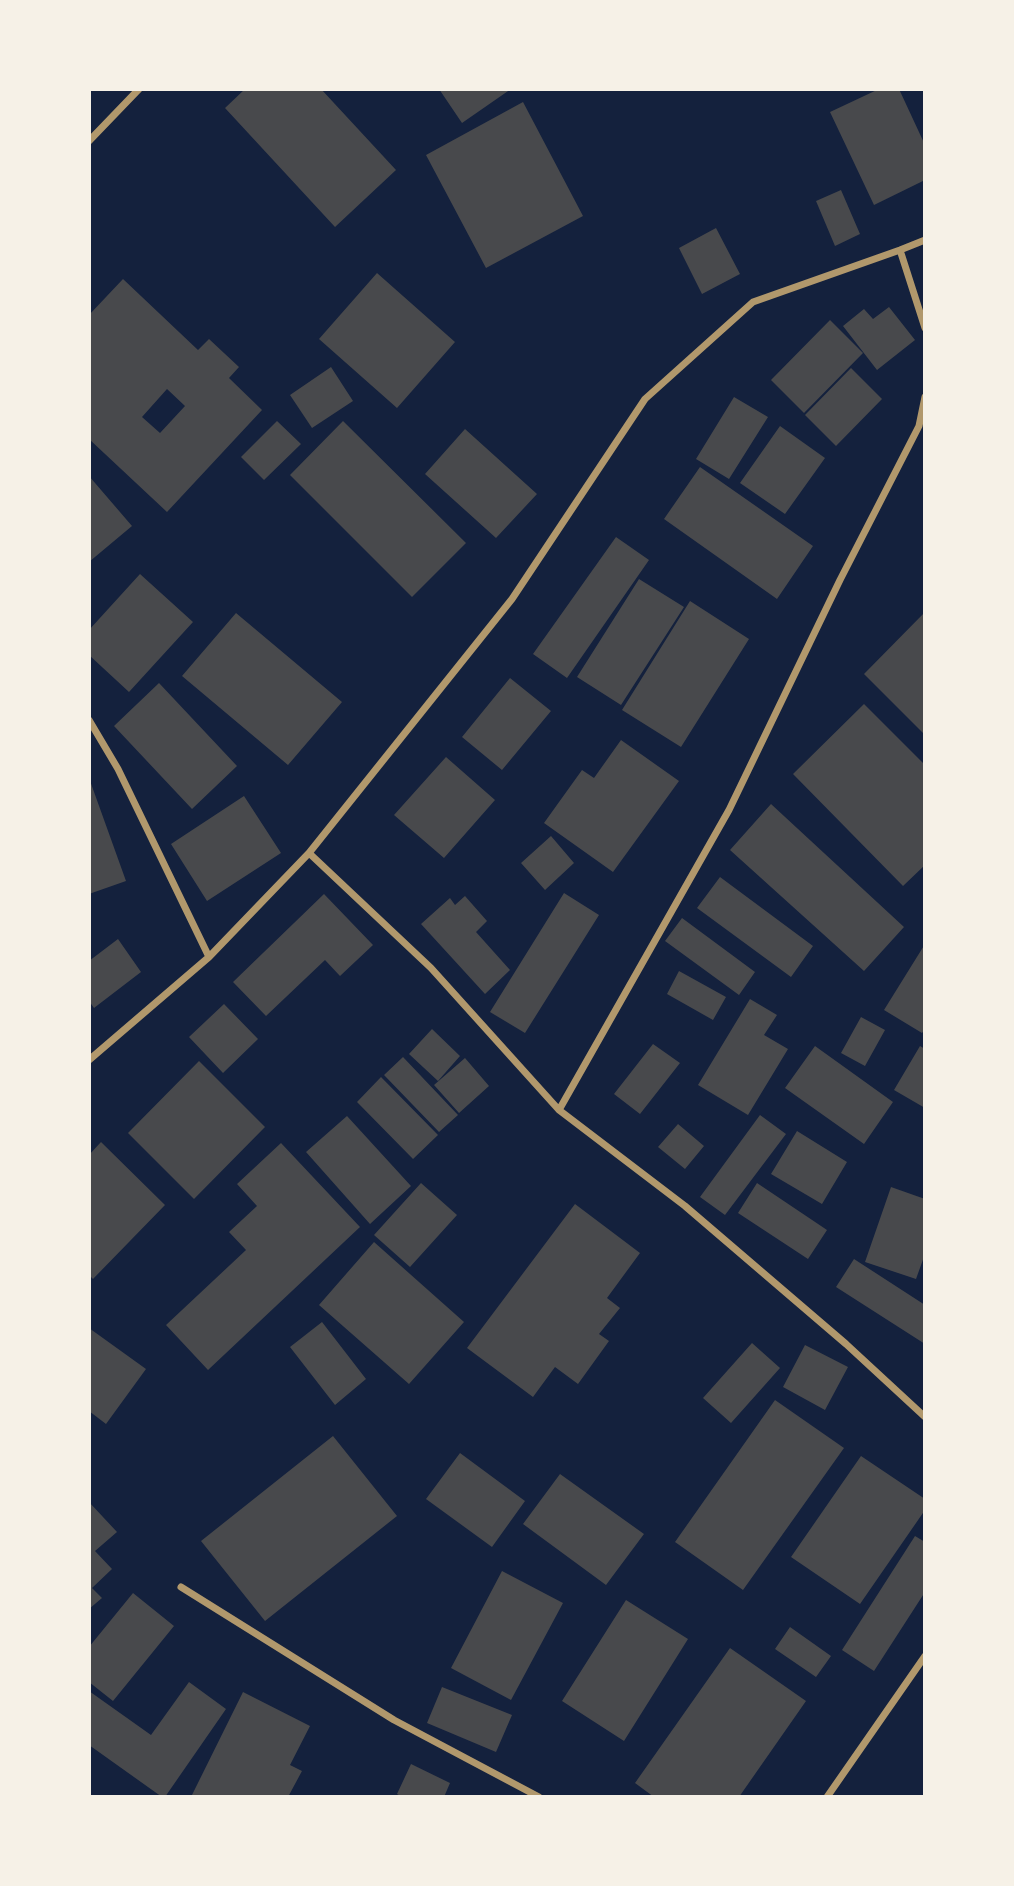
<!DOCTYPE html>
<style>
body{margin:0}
#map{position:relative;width:1014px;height:1886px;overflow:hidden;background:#14213d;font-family:Helvetica,sans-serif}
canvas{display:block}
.frame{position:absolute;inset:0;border:91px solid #f6f1e7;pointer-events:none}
</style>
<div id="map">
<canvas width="1014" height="1886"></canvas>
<div class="frame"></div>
</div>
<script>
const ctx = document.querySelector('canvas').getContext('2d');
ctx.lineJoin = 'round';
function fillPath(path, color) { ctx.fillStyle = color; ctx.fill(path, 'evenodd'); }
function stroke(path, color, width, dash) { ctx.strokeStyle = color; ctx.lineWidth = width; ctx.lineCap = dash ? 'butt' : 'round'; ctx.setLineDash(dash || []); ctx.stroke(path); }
fillPath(new Path2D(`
 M 245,89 L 321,89 L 396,170 L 335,227 L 225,108 Z
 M 439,89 L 511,89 L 462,123 Z
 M 879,89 L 899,89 L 925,145 L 925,180 L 874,205 L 830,112 Z
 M 523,102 L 583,216 L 486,268 L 426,155 Z
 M 841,190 L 860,234 L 835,246 L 816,201 Z
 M 716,228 L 740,274 L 702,294 L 679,248 Z
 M 377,273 L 455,342 L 397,408 L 319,339 Z
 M 123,279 L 198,350 L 209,339 L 239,367 L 229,378 L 262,410 L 167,512 L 89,439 L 89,315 ZM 167,389 L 185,406 L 160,433 L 142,417 Z
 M 889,307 L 915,340 L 877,370 L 843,326 L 864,309 L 873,319 Z
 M 830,320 L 863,353 L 804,413 L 771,380 Z
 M 331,367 L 353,401 L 312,428 L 290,395 Z
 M 851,368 L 882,399 L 836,446 L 805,415 Z
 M 734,397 L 768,417 L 729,479 L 696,459 Z
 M 277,421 L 301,444 L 264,480 L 241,457 Z
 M 343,421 L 466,543 L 412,597 L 290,475 Z
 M 780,426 L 825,458 L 785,514 L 740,483 Z
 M 465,429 L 537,494 L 496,538 L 425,474 Z
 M 700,467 L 813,546 L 777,599 L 664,519 Z
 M 89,476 L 132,526 L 89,562 Z
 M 616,537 L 649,560 L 567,678 L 533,654 Z
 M 140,574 L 193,622 L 129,692 L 89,655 L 89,630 Z
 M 639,579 L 684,607 L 621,705 L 577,677 Z
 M 690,601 L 749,639 L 681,747 L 622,710 Z
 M 925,612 L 925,735 L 864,674 Z
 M 236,613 L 342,702 L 288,765 L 182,676 Z
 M 510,678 L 551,711 L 502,770 L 462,737 Z
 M 159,683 L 237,766 L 192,809 L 114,726 Z
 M 864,704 L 925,765 L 925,865 L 903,886 L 793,774 Z
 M 621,740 L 679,781 L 613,872 L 544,823 L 582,770 L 594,778 Z
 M 446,757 L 495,800 L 444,858 L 394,815 Z
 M 89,778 L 126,881 L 89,894 Z
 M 244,796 L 281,853 L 207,901 L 171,844 Z
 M 771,804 L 904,927 L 864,971 L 730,850 Z
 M 551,836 L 574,863 L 545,890 L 521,863 Z
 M 720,877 L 813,946 L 791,977 L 697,908 Z
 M 564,893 L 599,915 L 525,1033 L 490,1012 Z
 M 324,894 L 373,945 L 340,976 L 325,960 L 266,1016 L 233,982 Z
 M 465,896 L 487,921 L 476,932 L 510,970 L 485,994 L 421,924 L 450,898 L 455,905 Z
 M 682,918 L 755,972 L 739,995 L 665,941 Z
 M 118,939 L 141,972 L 94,1008 L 89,1001 L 89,961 Z
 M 925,944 L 925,1029 L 922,1033 L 884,1010 Z
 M 679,971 L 726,997 L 713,1020 L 667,994 Z
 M 750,999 L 777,1015 L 764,1035 L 788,1049 L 748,1115 L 698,1085 Z
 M 224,1004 L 258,1039 L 223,1073 L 189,1037 Z
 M 861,1017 L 885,1030 L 865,1066 L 841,1053 Z
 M 432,1029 L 460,1056 L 438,1081 L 409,1054 Z
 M 653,1044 L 680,1063 L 640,1114 L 614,1094 Z
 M 815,1046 L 893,1102 L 864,1144 L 785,1088 Z
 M 920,1046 L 925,1049 L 925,1108 L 894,1090 Z
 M 403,1057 L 458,1115 L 439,1132 L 384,1075 Z
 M 465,1058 L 489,1086 L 459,1113 L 434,1085 Z
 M 199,1061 L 265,1127 L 194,1199 L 128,1133 Z
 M 381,1077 L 438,1135 L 413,1159 L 357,1102 Z
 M 760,1115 L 786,1134 L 725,1215 L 700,1197 Z
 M 347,1116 L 411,1186 L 370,1224 L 306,1152 Z
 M 678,1124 L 704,1146 L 685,1169 L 658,1147 Z
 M 797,1131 L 847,1162 L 822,1204 L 771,1174 Z
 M 101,1142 L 165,1205 L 93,1279 L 89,1275 L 89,1155 Z
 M 281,1143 L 360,1227 L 208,1370 L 166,1325 L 246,1250 L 229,1232 L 257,1206 L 237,1184 Z
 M 421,1183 L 457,1215 L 410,1267 L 374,1235 Z
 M 757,1183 L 827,1230 L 808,1259 L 738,1213 Z
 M 891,1187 L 925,1199 L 925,1254 L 916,1279 L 865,1262 Z
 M 575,1204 L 640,1253 L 607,1298 L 620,1308 L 599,1334 L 609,1341 L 578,1384 L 555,1367 L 533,1397 L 467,1348 Z
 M 374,1242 L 464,1322 L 409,1384 L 319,1305 Z
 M 854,1259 L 925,1305 L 925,1344 L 836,1287 Z
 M 322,1322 L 366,1379 L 335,1405 L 290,1347 Z
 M 89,1328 L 146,1369 L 106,1424 L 89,1411 Z
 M 752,1343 L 780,1368 L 731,1423 L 703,1398 Z
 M 805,1345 L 848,1367 L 825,1410 L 783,1387 Z
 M 775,1400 L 844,1448 L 743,1590 L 675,1542 Z
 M 333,1436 L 397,1516 L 265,1621 L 201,1541 Z
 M 460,1453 L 525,1501 L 492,1547 L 426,1499 Z
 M 861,1456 L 925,1499 L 925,1510 L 860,1604 L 791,1557 Z
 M 560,1474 L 644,1534 L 606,1585 L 523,1524 Z
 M 89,1502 L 117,1532 L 95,1551 L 112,1569 L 92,1588 L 102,1598 L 89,1609 Z
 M 915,1536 L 925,1542 L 925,1592 L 874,1671 L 842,1650 Z
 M 502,1571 L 563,1603 L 511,1700 L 451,1668 Z
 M 133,1593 L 174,1626 L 113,1701 L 89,1682 L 89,1647 Z
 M 626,1600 L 688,1639 L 624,1741 L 562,1701 Z
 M 790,1627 L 831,1656 L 816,1677 L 775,1649 Z
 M 730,1648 L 806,1701 L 739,1797 L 654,1797 L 635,1783 Z
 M 189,1682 L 226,1709 L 165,1797 L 162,1797 L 89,1745 L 89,1691 L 151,1735 Z
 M 442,1687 L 512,1715 L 496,1752 L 427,1723 Z
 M 243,1692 L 310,1726 L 290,1765 L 302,1771 L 288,1797 L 191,1797 Z
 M 411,1764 L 450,1783 L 444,1797 L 402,1797 L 397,1794 Z`), '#48494c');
stroke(new Path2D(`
 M 89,141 L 139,89
 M 900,250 L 925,328
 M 89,720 L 118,769 L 209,957
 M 309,853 L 431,968 L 559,1110 L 685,1206 L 846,1344 L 925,1417
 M 89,1060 L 209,957 L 309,853 L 512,599 L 645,399 L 753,302 L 900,250 L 925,240
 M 559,1110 L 729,810 L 840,580 L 919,426 L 925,397
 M 181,1587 L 394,1720 L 539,1797
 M 827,1797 L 925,1656`), '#b1986c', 7);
</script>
